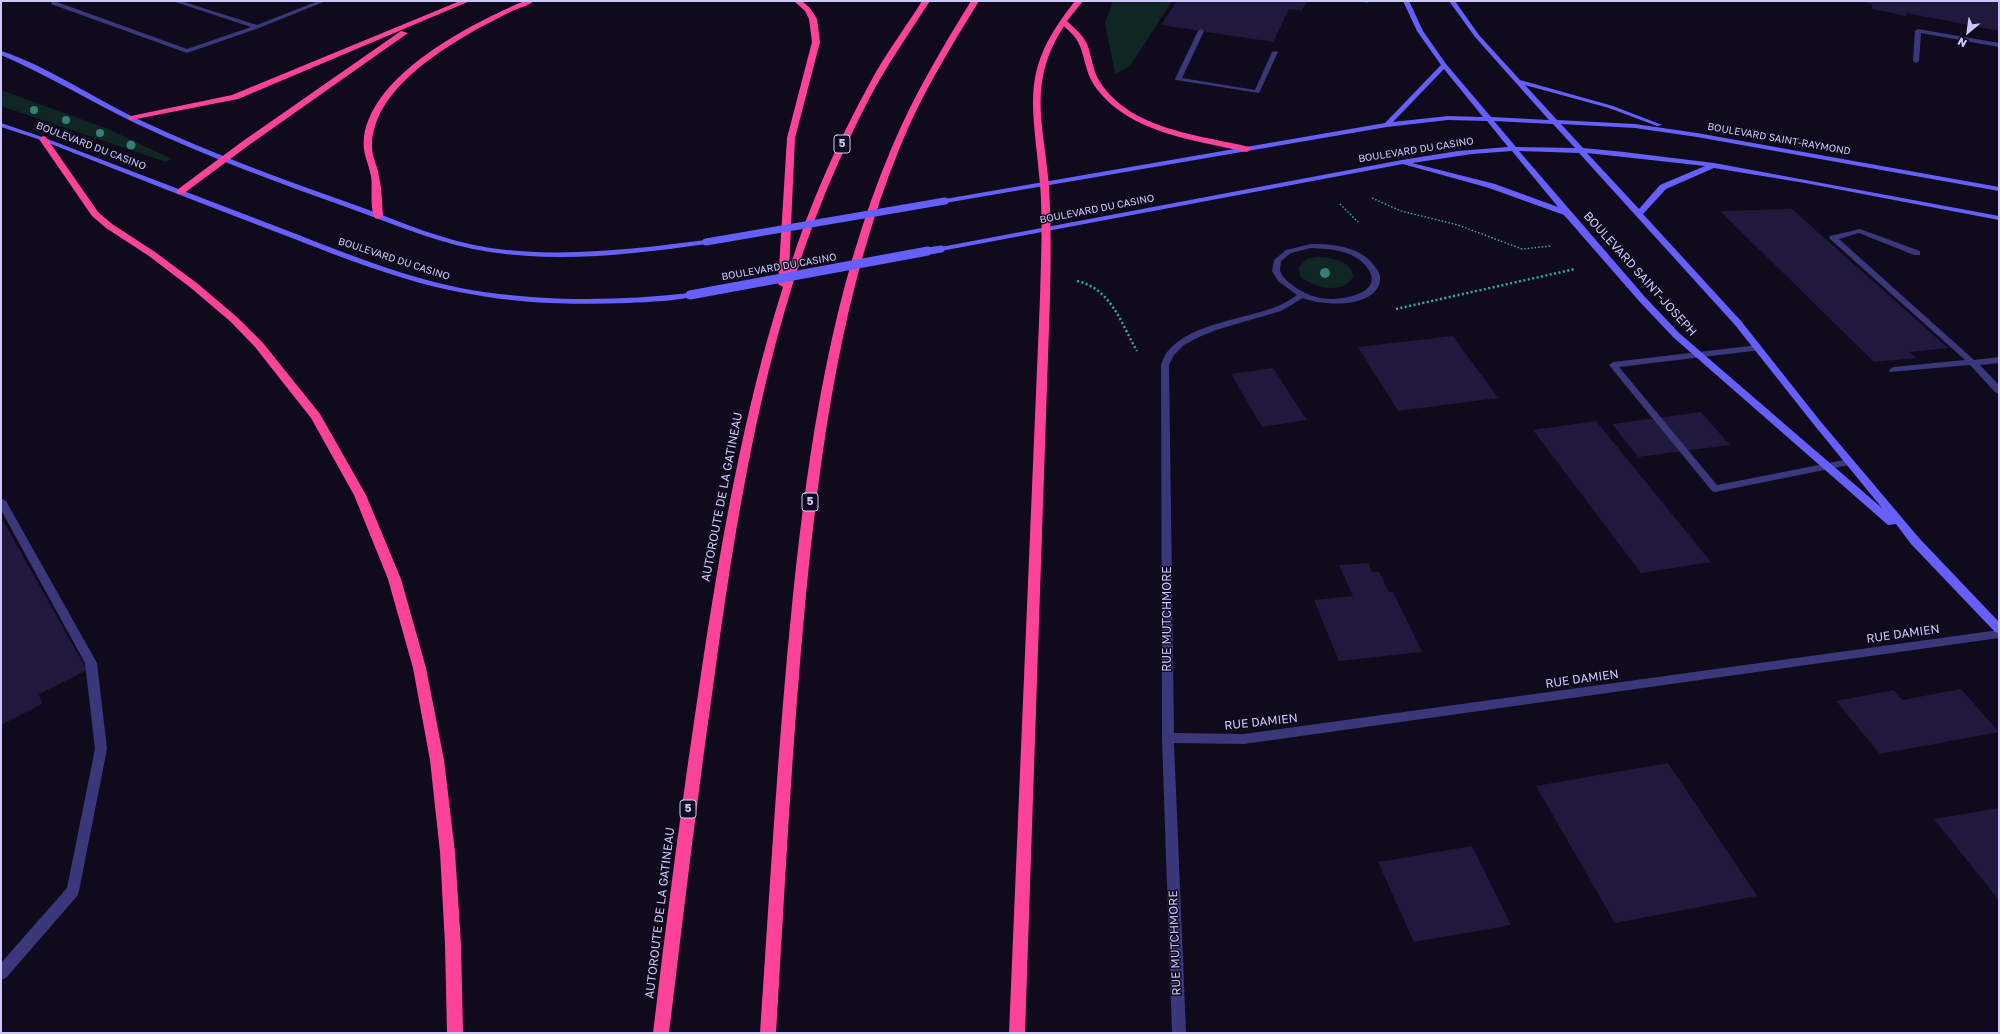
<!DOCTYPE html>
<style>
body{margin:0}
#map{position:relative;width:2000px;height:1034px;overflow:hidden;background:#0f0b1c;font-family:"Golos Text",sans-serif}
canvas{display:block}
.frame{position:absolute;inset:0;border:2px solid #cec7fe;pointer-events:none}
.north{position:absolute;left:1948px;top:12px;width:40px;height:40px;-webkit-text-stroke:3px #0f0b1c;paint-order:stroke;rotate:209deg;font-size:11px;font-weight:700;line-height:16px;text-align:center;color:#cec7fe}
.north::after{content:'';display:block;margin:auto;width:14px;height:18px;background:#cec7fe;clip-path:polygon(50% 0,100% 100%,50% 72%,0 100%)}
</style>
<div id="map">
<canvas width="2000" height="1034"></canvas>
<div class="frame"></div>
<div class="north">N</div>
</div>
<script>
const ctx = document.querySelector('canvas').getContext('2d');
ctx.lineJoin = 'round';
function fillPath(path, color) { ctx.fillStyle = color; ctx.fill(path, 'evenodd'); }
function stroke(path, color, width, dash) { ctx.strokeStyle = color; ctx.lineWidth = width; ctx.lineCap = dash ? 'butt' : 'round'; ctx.setLineDash(dash || []); ctx.stroke(path); }
function label(font, color, halo, rows, align = 'center') {
  ctx.font = font + ' "Golos Text",sans-serif'; ctx.lineWidth = 3; ctx.setLineDash([]); ctx.textBaseline = 'middle'; ctx.strokeStyle = halo; ctx.fillStyle = color; for (const [text, x, y, turn = 0] of rows) {
    ctx.save(); ctx.translate(x, y); ctx.rotate((+turn || 0) * Math.PI / 180); ctx.textAlign = isNaN(turn) ? turn : align; if (halo) ctx.strokeText(text, 0, 0); ctx.fillText(text, 0, 0); ctx.restore();
  }
}
fillPath(new Path2D(`
 M 1113,1 L 1172,1 L 1130,66 L 1115,74 L 1105,23 Z
 M 1,90 L 108,129 L 172,159 L 166,162 L 1,106 Z
 M 1316,257 C 1329,257 1353,260 1353,277 C 1342,295 1313,288 1300,276 L 1299,267 L 1307,259 Z`), '#0f2625');
fillPath(new Path2D(`
 M 1177,1 L 1307,1 L 1302,11 L 1289,9 L 1273,42 L 1161,25 Z
 M 1860,1 L 1999,1 L 1999,31 L 1907,13 L 1906,16 L 1872,9 L 1872,4 Z
 M 1792,209 L 1948,348 L 1909,352 L 1917,358 L 1874,362 L 1720,211 Z
 M 1453,336 L 1498,398 L 1398,411 L 1358,347 Z
 M 1273,368 L 1307,420 L 1262,427 L 1231,374 Z
 M 1701,412 L 1730,445 L 1638,457 L 1612,424 Z
 M 1596,421 L 1711,562 L 1641,573 L 1533,430 Z
 M 1,517 L 87,670 L 39,694 L 42,704 L 1,725 Z
 M 1368,563 L 1372,572 L 1379,572 L 1389,592 L 1393,592 L 1422,652 L 1339,661 L 1314,600 L 1353,596 L 1339,565 Z
 M 1961,689 L 1999,732 L 1880,754 L 1836,701 L 1894,690 L 1902,700 Z
 M 1668,763 L 1757,896 L 1615,923 L 1536,786 Z
 M 1999,808 L 1999,900 L 1934,819 Z
 M 1472,846 L 1511,925 L 1414,942 L 1378,862 Z`), '#20183d');
stroke(new Path2D(`
 M 1359,1 L 1369,2
 M 1372,198 L 1401,211 L 1458,225 L 1522,249 L 1551,246
 M 1340,204 L 1358,222`), '#2daca7', 1.5, [1.5, 2]);
stroke(new Path2D(`
 M 1077,281 C 1112,289 1121,324 1137,351
 M 1396,309 L 1575,269`), '#2daca7', 2.5, [2, 2.5]);
fillPath(new Path2D(`
 M 52,1 L 58,1 L 57,2 L 187,49 L 251,27 L 172,1 L 181,1 L 257,25 L 318,1 L 326,1 L 259,28 L 187,53 L 51,4 Z
 M 1201,29 L 1204,31 L 1182,78 L 1255,90 L 1272,52 L 1277,51 L 1278,52 L 1259,93 L 1176,80 L 1175,79 L 1198,31 Z
 M 1918,29 L 1999,43 L 1999,47 L 1921,33 L 1919,61 L 1916,63 L 1913,61 L 1915,31 Z
 M 1860,229 L 1920,251 L 1920,255 L 1914,255 L 1859,233 L 1839,239 L 1974,360 L 1999,357 L 1999,363 L 1980,365 L 1999,385 L 1999,394 L 1996,393 L 1970,365 L 1890,372 L 1889,370 L 1893,367 L 1965,360 L 1829,238 L 1830,236 Z
 M 1758,345 L 1762,348 L 1761,350 L 1619,367 L 1717,485 L 1849,459 L 1854,462 L 1849,465 L 1715,492 L 1712,491 L 1609,365 L 1613,362 Z
 M 1,498 L 6,501 L 97,663 L 107,749 L 79,891 L 78,895 L 6,978 L 1,980 L 1,963 L 67,888 L 95,749 L 85,663 L 1,510 Z`), '#3a377b');
fillPath(new Path2D(`
 M 1311,244 C 1333,244 1358,246 1373,264 C 1377,269 1381,274 1380,281 C 1375,309 1322,306 1303,298 L 1281,311 L 1216,330 L 1199,337 L 1184,345 L 1174,355 L 1169,365 L 1174,733 L 1244,734 L 1999,630 L 1999,638 L 1244,744 L 1174,743 L 1186,1033 L 1172,1033 L 1162,738 L 1161,365 C 1163,361 1164,355 1168,351 C 1193,322 1244,320 1278,306 C 1285,303 1291,299 1297,295 L 1278,281 L 1272,271 L 1274,260 L 1286,250 ZM 1311,248 C 1330,249 1352,250 1365,265 C 1387,290 1350,299 1331,299 C 1317,299 1302,293 1291,284 C 1287,281 1281,276 1280,270 C 1280,268 1281,264 1281,261 L 1291,253 Z`), '#3a377b');
fillPath(new Path2D(`
 M 1403,1 L 1409,1 L 1423,31 L 1446,64 L 1491,117 L 1549,120 L 1475,37 L 1449,1 L 1455,1 L 1479,35 L 1520,80 L 1613,106 L 1662,125 L 1657,126 L 1609,108 L 1525,85 L 1557,120 L 1635,124 L 1697,133 L 1999,187 L 1999,191 L 1697,137 L 1635,128 L 1561,124 L 1583,148 L 1624,152 L 1714,163 L 1999,216 L 1999,220 L 1805,183 L 1714,168 L 1666,189 L 1643,214 L 1741,321 L 1821,422 L 1919,538 L 1999,622 L 1999,633 L 1995,632 L 1911,544 L 1896,524 L 1888,525 L 1673,337 L 1639,301 L 1564,215 L 1489,188 L 1403,164 L 941,251 L 937,249 L 941,247 L 1402,160 L 1458,151 L 1508,147 L 1487,121 L 1448,120 L 1387,127 L 945,203 L 941,201 L 945,199 L 1385,123 L 1441,65 L 1417,31 ZM 1444,69 L 1483,117 L 1448,116 L 1393,122 ZM 1494,121 L 1553,124 L 1575,148 L 1516,147 ZM 1512,151 L 1558,207 L 1495,184 L 1412,163 L 1472,154 ZM 1519,151 L 1579,153 L 1735,325 L 1815,426 L 1882,508 L 1679,333 L 1645,297 ZM 1587,153 L 1705,166 L 1660,185 L 1639,209 Z
 M 1,51 C 48,66 96,100 142,121 C 212,154 285,180 358,206 C 401,222 444,241 490,248 C 561,258 635,249 706,240 L 710,242 L 706,244 C 635,254 561,263 490,252 C 444,245 401,227 357,211 C 282,184 207,157 135,123 C 90,101 47,75 1,55 Z
 M 1,123 L 45,138 C 127,169 209,201 291,232 C 350,255 409,279 471,290 C 544,302 617,301 690,293 L 694,295 C 687,301 642,302 630,303 C 576,305 523,304 470,294 C 405,283 344,258 284,235 C 202,204 122,172 41,140 L 1,127 Z`), '#665ffd');
fillPath(new Path2D(`
 M 460,1 L 470,1 L 238,99 L 131,120 L 127,118 L 131,116 L 232,95 Z
 M 524,1 L 534,1 C 528,6 519,8 512,11 C 501,17 490,22 479,28 C 437,52 372,92 372,147 C 372,158 378,166 379,177 C 382,189 382,203 383,216 L 378,219 L 375,218 C 369,207 373,188 371,176 C 368,161 362,153 364,137 C 373,73 471,24 524,1 Z
 M 794,1 L 802,1 L 810,8 L 817,19 L 820,42 L 795,138 L 789,270 C 809,205 838,141 871,81 C 886,53 906,27 922,1 L 930,1 C 913,27 896,52 880,79 C 865,105 852,133 839,161 C 770,314 740,492 717,658 C 699,783 684,908 669,1033 L 653,1033 C 667,913 683,794 701,674 C 721,543 743,413 783,287 L 778,284 L 787,138 L 812,42 L 809,19 L 805,11 Z
 M 971,1 L 979,1 C 950,48 921,95 900,147 C 842,289 821,444 806,595 C 792,741 785,887 776,1033 L 760,1033 C 770,887 778,741 793,595 C 809,443 832,288 892,147 C 914,95 942,48 971,1 Z
 M 1075,1 L 1083,1 L 1067,21 C 1074,28 1083,35 1087,44 C 1092,56 1092,70 1100,82 C 1131,130 1199,135 1250,147 L 1251,149 L 1247,152 C 1194,140 1127,133 1094,85 C 1085,72 1085,55 1078,42 C 1075,36 1069,31 1064,26 C 1027,83 1044,124 1049,185 C 1051,223 1051,260 1050,298 L 1025,1033 L 1009,1033 L 1040,298 C 1041,259 1043,221 1040,183 C 1033,100 1019,71 1075,1 Z
 M 401,31 L 408,33 L 249,145 L 183,194 L 177,194 L 177,190 L 243,141 Z
 M 43,136 L 46,137 L 98,212 L 112,224 L 155,252 L 198,284 L 238,318 L 263,343 L 320,414 L 366,495 L 401,579 L 426,668 L 444,760 L 455,852 L 461,944 L 463,1033 L 447,1033 L 445,944 L 440,852 L 430,760 L 413,668 L 388,579 L 354,495 L 311,418 L 255,347 L 231,322 L 191,288 L 149,256 L 106,228 L 92,216 L 39,139 Z`), '#fd4399');
stroke(new Path2D(`
 M 706,242 L 945,201
 M 923,252 L 941,249`), '#665ffd', 7);
stroke(new Path2D(`
 M 690,295 L 928,251`), '#665ffd', 9);
ctx.fillStyle = '#367e75';
for (const [x, y, r] of [
 [34,110,4],
 [66,120,4],
 [100,133,4],
 [131,145,4.5],
 [1325,273,5]
]) { ctx.beginPath(); ctx.arc(x, y, r, 0, 2 * Math.PI); ctx.fill(); }
label('10px', '#cec7fe', '#0f0b1c', [
 ["BOULEVARD SAINT-RAYMOND",1779,139,10],
 ["BOULEVARD DU CASINO",91,146,21],
 ["BOULEVARD DU CASINO",1416,150,-9],
 ["BOULEVARD DU CASINO",1097,209,-11],
 ["BOULEVARD DU CASINO",394,259,18],
 ["BOULEVARD DU CASINO",779,267,-10]
]);
for (const [x, y, w] of [
 [842,144,16],
 [810,502,16],
 [688,809,16]
]) { const box = new Path2D(); box.roundRect(x - w / 2, y - 9, w, 18, 3); ctx.fillStyle = '#0f0b1c'; ctx.fill(box); stroke(box, '#cec7fe', 1); }
label('bold 11px', '#cec7fe', null, [
 ["5",842,144],
 ["5",810,502],
 ["5",688,809]
]);
label('12px', '#cec7fe', '#0f0b1c', [
 ["BOULEVARD SAINT-JOSEPH",1640,274,48],
 ["AUTOROUTE DE LA GATINEAU",722,497,-79],
 ["RUE MUTCHMORE",1167,619,-90],
 ["RUE DAMIEN",1903,634,-8],
 ["RUE DAMIEN",1582,679,-8],
 ["RUE DAMIEN",1261,722,-6],
 ["AUTOROUTE DE LA GATINEAU",660,913,-83],
 ["RUE MUTCHMORE",1175,943,-92]
]);
</script>
